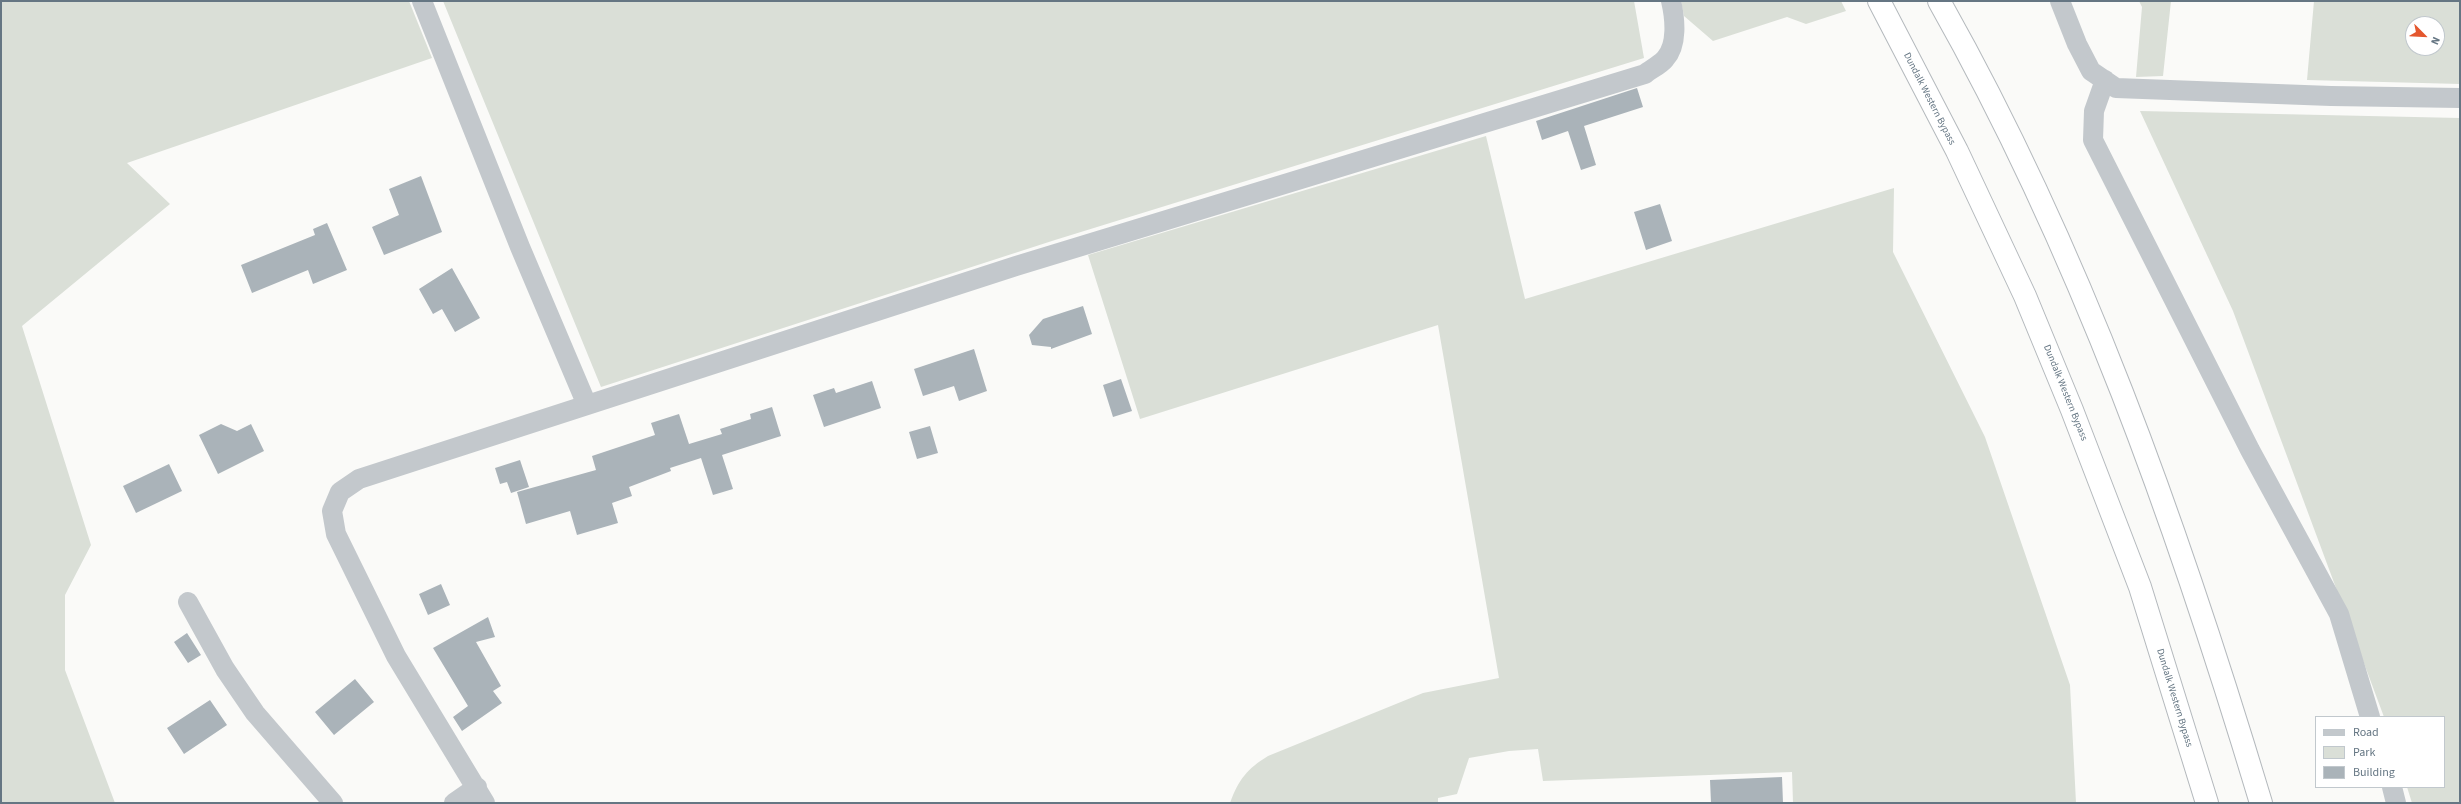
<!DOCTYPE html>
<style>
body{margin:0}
#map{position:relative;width:2461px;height:804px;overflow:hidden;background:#fafaf8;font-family:"Source Sans 3",sans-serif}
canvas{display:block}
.frame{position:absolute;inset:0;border:2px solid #657683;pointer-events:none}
.legend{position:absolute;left:2315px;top:716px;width:130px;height:72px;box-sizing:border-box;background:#fff;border:1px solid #c1c8cd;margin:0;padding:5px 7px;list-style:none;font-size:12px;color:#657683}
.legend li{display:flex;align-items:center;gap:8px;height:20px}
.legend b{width:20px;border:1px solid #c1c8cd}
.north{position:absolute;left:2405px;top:16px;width:40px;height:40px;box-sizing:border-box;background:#fff;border:1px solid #c1c8cd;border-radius:50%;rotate:114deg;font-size:11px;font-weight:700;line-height:16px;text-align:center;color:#657683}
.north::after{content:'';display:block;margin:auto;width:14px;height:18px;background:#e4572e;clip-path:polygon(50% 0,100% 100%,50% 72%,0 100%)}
</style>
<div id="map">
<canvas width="2461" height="804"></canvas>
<div class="frame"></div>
<ul class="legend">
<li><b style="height:5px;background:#c3c8cc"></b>Road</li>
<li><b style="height:11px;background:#dadfd7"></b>Park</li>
<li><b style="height:11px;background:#aab3b9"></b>Building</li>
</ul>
<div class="north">N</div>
</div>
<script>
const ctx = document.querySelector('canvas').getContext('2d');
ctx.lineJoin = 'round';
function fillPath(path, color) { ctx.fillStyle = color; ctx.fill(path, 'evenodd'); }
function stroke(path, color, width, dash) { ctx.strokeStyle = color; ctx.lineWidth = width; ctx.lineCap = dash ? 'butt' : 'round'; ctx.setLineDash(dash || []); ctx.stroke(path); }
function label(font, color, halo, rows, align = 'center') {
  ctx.font = font + ' "Source Sans 3",sans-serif'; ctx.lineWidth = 4; ctx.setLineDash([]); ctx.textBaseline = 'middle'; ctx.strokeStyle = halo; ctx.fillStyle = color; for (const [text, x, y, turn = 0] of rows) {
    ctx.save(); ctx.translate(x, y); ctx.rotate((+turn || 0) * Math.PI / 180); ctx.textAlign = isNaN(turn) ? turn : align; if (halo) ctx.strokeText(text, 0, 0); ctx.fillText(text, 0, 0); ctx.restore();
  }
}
fillPath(new Path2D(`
 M 1,1 L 409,1 L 432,58 L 127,163 L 170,204 L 22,326 L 91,545 L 65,595 L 65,670 L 115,803 L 1,803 Z
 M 443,1 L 1634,1 L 1644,58 L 1055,240 L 601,387 Z
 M 1681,1 L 1841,1 L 1846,11 L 1806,24 L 1787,17 L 1713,41 L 1684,16 Z
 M 2139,1 L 2171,1 L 2163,76 L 2136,77 L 2142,7 Z
 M 2314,1 L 2460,1 L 2460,84 L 2307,80 ZM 2413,24 L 2437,24 L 2437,48 L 2413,48 Z
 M 2140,111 L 2460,118 L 2460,803 L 2412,803 L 2407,787 L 2444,787 L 2444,717 L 2384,717 L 2233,311 Z
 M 1486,136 L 1525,299 L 1894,188 L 1893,252 L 1985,437 L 2070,685 L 2076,803 L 1793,803 L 1792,772 L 1543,781 L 1538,749 L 1509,751 L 1469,758 L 1457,794 L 1438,798 L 1438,803 L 1230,803 C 1239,779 1247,769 1268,756 L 1423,693 L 1499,678 L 1438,325 L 1140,419 L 1088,255 Z`), '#dadfd7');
fillPath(new Path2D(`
 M 1637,88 L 1643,107 L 1584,126 L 1596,165 L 1581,170 L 1568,131 L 1542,140 L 1536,121 Z
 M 421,176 L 442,232 L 384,255 L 372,227 L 399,215 L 389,189 Z
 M 1660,204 L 1672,241 L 1646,250 L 1634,212 Z
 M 327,223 L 347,270 L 313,284 L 308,270 L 252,293 L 241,265 L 315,235 L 313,229 Z
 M 452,268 L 480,318 L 455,332 L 442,309 L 433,314 L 419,289 Z
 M 1083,306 L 1092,334 L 1051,349 L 1051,347 L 1032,345 L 1029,335 L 1043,319 Z
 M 974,349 L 987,391 L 959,401 L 954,386 L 923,396 L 914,369 Z
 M 1121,379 L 1132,411 L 1113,417 L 1103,385 Z
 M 872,381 L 881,408 L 824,427 L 813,395 L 834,388 L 836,393 Z
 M 772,407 L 781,436 L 722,455 L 733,489 L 713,495 L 701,458 L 670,468 L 671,471 L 629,487 L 632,496 L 612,503 L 618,523 L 577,535 L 570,511 L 526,524 L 517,492 L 596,470 L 592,456 L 655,435 L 651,423 L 679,414 L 689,444 L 722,434 L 720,429 L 751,419 L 750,414 Z
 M 221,424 L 237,431 L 251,424 L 264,451 L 218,474 L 199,435 Z
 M 930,426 L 938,453 L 917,459 L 909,432 Z
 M 520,460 L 529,487 L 511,493 L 507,482 L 500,484 L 495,468 Z
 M 169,464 L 182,491 L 136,513 L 123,486 Z
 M 441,584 L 450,605 L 428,615 L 419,594 Z
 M 488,617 L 495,637 L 476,642 L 501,686 L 493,691 L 502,703 L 462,731 L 453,717 L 468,706 L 433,648 Z
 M 187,633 L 201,655 L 188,663 L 174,642 Z
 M 355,679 L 374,702 L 334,735 L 315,712 Z
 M 210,700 L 227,725 L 184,754 L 167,728 Z
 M 1782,777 L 1783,803 L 1711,803 L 1710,780 Z`), '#aab3b9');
const highway = new Path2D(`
 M 1879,1 L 1957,151 L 2025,296 L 2072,410 L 2140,587 L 2207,803
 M 1939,1 C 2081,252 2178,527 2261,803`);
stroke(highway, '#b4b9bd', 24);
stroke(new Path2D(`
 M 422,1 L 520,247 L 587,405
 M 2060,1 L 2077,44 L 2091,71 L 2116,88 L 2331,96 L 2460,98
 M 2105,80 L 2094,111 L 2093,140 L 2250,450 L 2339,614 L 2370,717
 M 188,602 L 225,669 L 255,713 L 333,803
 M 2392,787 L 2396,803
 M 454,803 L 477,787
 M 485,803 L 396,656 L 336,534 L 332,511 L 340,492 L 359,479 L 1016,266 L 1645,74 C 1651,69 1660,65 1665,59 C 1678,45 1675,18 1671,1`), '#c3c8cc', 20);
stroke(highway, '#fff', 22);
label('10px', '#657683', '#fff', [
 ["Dundalk Western Bypass",1929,99,63],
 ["Dundalk Western Bypass",2065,393,68],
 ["Dundalk Western Bypass",2174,698,73]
]);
</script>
